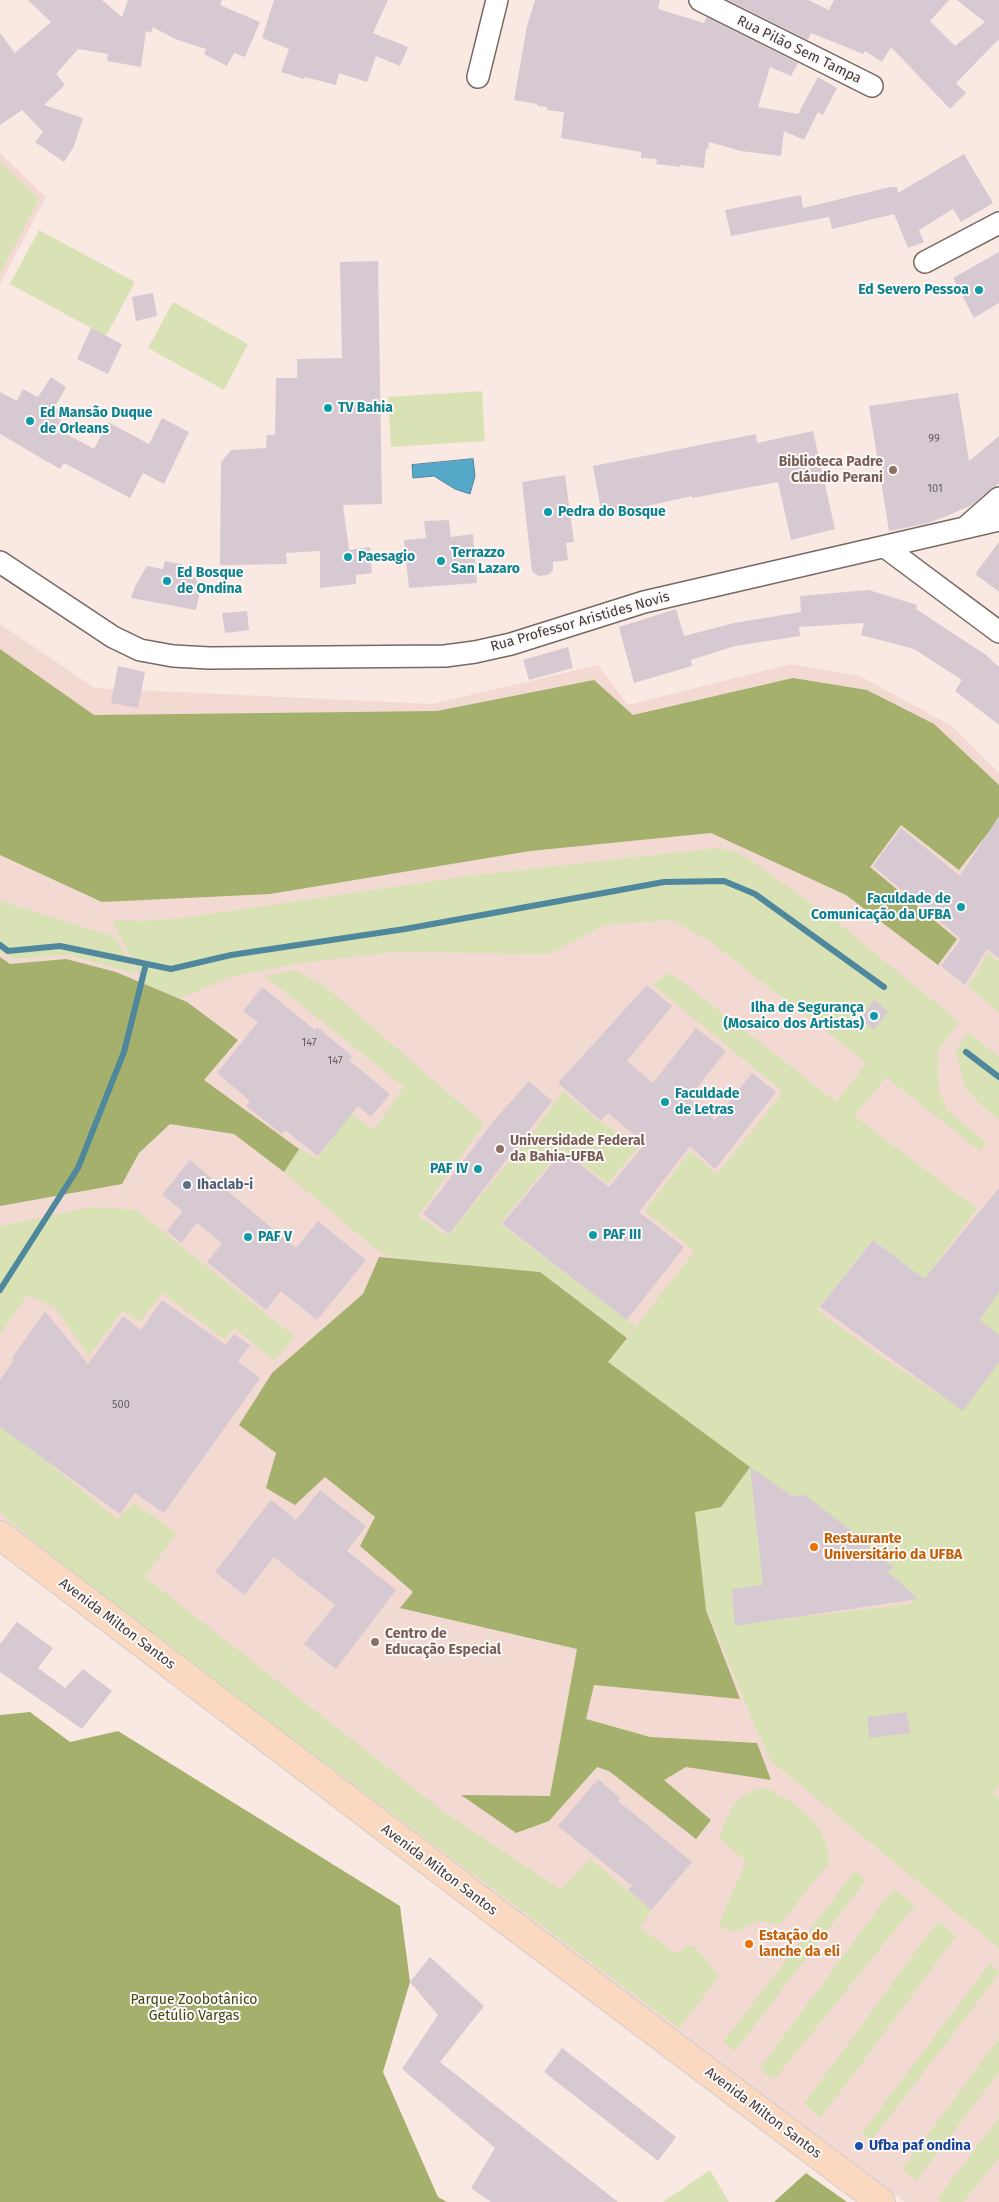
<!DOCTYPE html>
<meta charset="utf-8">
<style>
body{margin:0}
canvas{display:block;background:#fae9e2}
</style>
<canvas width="999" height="2202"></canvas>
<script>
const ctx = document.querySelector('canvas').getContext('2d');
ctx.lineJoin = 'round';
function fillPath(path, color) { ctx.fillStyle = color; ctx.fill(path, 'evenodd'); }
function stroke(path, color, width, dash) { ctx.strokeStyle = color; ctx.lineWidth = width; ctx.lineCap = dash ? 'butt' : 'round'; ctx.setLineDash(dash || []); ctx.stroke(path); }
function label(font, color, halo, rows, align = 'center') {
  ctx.font = font + ' "Fira Sans",sans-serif'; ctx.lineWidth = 4; ctx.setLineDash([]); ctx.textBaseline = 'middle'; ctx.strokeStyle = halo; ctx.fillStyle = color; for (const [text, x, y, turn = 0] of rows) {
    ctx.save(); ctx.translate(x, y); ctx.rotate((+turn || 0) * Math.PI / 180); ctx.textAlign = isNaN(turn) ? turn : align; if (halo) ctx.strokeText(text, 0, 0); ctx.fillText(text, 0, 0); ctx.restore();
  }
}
fillPath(new Path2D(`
 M 0,153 L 46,197 L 0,284 Z
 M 0,624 L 95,688 L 432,704 L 598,665 L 628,705 L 791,664 L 860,676 L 952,726 L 999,773 L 999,2202 L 905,2202 L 0,1524 Z`), '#f2dad3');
fillPath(new Path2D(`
 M 0,162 L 39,199 L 0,273 Z
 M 39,230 L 135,282 L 106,336 L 10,284 Z
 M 173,302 L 248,344 L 224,390 L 148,348 Z
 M 482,391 L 485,441 L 391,447 L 388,397 Z
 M 716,848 L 734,851 L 755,863 L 838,923 L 959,1022 L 937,1052 L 939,1091 L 948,1111 L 987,1143 L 980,1151 L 886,1077 L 854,1116 L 977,1209 L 924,1279 L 873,1239 L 817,1310 L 879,1355 L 963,1410 L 999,1362 L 999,1785 L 993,1793 L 999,1798 L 999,1948 L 771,1761 L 752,1719 L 706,1607 L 695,1512 L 721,1507 L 750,1467 L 608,1362 L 695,1251 L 645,1211 L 690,1151 L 717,1174 L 783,1092 L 652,984 L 671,973 L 836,1102 L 867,1063 L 708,940 L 671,920 L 604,925 L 550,954 L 395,952 L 294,964 L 231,977 L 180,998 L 144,984 L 112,920 L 145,921 L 182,918 L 469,876 ZM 750,1468 L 792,1496 L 805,1495 L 870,1551 L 895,1568 L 887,1571 L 918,1599 L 909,1604 L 735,1625 L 732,1589 L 763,1585 Z
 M 0,901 L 115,937 L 137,974 L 68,955 L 14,959 L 0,952 Z
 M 988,953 L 999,962 L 999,1012 L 968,987 Z
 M 295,970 L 326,987 L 484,1124 L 418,1216 L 448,1236 L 540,1123 L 563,1091 L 597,1120 L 641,1144 L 608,1183 L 561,1149 L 500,1224 L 635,1326 L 626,1336 L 540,1272 L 391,1257 L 376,1249 L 284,1172 L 299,1149 L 318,1159 L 350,1113 L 374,1130 L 404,1087 L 265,976 Z
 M 968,1032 L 999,1057 L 999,1120 L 982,1106 L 965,1088 L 956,1051 Z
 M 91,1207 L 136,1210 L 295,1337 L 274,1361 L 235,1328 L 224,1339 L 162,1293 L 140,1322 L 122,1310 L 89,1356 L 55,1307 L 27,1295 L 0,1334 L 0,1226 Z
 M 999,1292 L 999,1335 L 979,1320 Z
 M 0,1423 L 117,1519 L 134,1503 L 177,1533 L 145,1577 L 444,1812 L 561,1890 L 590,1859 L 651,1910 L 640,1928 L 677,1954 L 686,1946 L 694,1946 L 719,1976 L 679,2028 L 90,1587 L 0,1513 Z
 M 765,1788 C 796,1801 828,1826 829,1863 L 780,1924 L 757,1921 L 736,1932 L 718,1926 L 746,1861 L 719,1838 C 729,1813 735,1791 765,1788 Z
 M 855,1871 L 866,1880 L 735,2051 L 723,2042 Z
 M 893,1889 L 915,1905 L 774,2080 L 759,2069 Z
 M 938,1921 L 956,1936 L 821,2118 L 804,2104 Z
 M 990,1963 L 999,1971 L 999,1974 L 871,2141 L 862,2133 Z
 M 999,2038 L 999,2072 L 916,2181 L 902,2170 Z
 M 999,2118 L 999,2158 L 963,2202 L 942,2202 L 937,2199 Z
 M 710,2170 L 729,2202 L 663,2202 Z`), '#d9e2b4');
fillPath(new Path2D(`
 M 0,649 L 94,715 L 437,711 L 594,680 L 633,715 L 793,678 L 867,690 L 934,724 L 999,785 L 999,819 L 959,870 L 901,825 L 870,867 L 957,939 L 938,965 L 846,895 L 711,833 L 530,851 L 270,894 L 102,902 L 0,855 Z
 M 0,957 L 10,964 L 66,959 L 116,972 L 187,1002 L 238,1040 L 204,1080 L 299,1149 L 284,1172 L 234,1134 L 170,1124 L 139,1153 L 122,1184 L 0,1206 Z
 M 379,1257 L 540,1272 L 627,1338 L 608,1362 L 750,1467 L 721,1507 L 695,1512 L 706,1610 L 740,1699 L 594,1685 L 586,1719 L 650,1737 L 757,1743 L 771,1780 L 686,1767 L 664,1780 L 711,1820 L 696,1839 L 609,1771 L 597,1767 L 549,1821 L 516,1833 L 461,1795 L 550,1796 L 577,1649 L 400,1608 L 413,1592 L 360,1546 L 375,1517 L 325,1477 L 295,1505 L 266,1488 L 276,1453 L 239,1425 L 272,1373 L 363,1294 Z
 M 30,1712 L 70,1742 L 118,1731 L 400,1906 L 410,1982 L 383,2072 L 438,2197 L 447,2202 L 0,2202 L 0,1715 Z
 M 806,2173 L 847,2202 L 774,2202 Z`), '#a4b06b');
const water = new Path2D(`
 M 473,459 L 475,476 L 470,494 L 455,489 L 434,476 L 413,478 L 412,465 Z`);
fillPath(water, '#55a8c8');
stroke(water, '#4f879d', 1);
stroke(new Path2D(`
 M 0,945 L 8,951 L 60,946 L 171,969 L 231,955 L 405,929 L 664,882 L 724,881 L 755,894 L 884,987
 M 966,1052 L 999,1077
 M 0,1290 L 78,1168 L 124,1052 L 146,964`), '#4f879d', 6);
fillPath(new Path2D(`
 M 28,0 L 102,0 L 122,17 L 128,0 L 222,0 L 220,5 L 260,22 L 245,57 L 234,53 L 227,66 L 204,54 L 206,49 L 175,39 L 153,27 L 151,33 L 146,31 L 141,67 L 107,61 L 108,54 L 78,49 L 56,74 L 65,85 L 44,105 L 83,118 L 74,146 L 64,162 L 35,142 L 43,132 L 22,110 L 0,125 L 0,33 L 15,53 L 51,22 Z
 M 274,0 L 388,0 L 373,33 L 408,47 L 400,66 L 376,56 L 367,82 L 339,73 L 336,85 L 305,77 L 304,79 L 281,72 L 289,49 L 262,38 Z
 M 535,0 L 660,0 L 658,9 L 704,23 L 707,17 L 798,63 L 791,76 L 770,67 L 758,107 L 798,114 L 818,77 L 837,88 L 823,115 L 818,112 L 804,140 L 784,131 L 781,156 L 741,151 L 709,142 L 708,149 L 706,149 L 704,168 L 680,165 L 680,167 L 656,164 L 657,159 L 641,158 L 641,152 L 561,138 L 564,112 L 547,110 L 547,107 L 537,106 L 537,104 L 514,100 L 527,26 Z
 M 728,0 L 808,0 L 829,10 L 834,0 L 949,0 L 930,21 L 955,46 L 985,22 L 957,0 L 999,0 L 999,39 L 956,83 L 966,93 L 950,109 L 891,47 L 882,62 L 865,51 L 863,54 L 811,33 L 808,40 Z
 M 964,154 L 993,203 L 961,222 L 953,209 L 919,230 L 924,242 L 908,248 L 894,214 L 832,229 L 829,217 L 731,236 L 725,210 L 801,195 L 803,208 L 890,187 L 897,187 L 898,193 Z
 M 999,252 L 999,303 L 974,318 L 953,278 Z
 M 378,261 L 382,504 L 343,505 L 349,550 L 370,547 L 372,573 L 356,575 L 356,584 L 320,588 L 320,551 L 286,553 L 287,564 L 220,565 L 221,462 L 231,450 L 266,448 L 267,435 L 275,435 L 276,378 L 297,378 L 297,359 L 342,358 L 340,262 Z
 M 153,293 L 157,316 L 136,321 L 132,297 Z
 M 91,328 L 122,344 L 108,374 L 77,359 Z
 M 51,377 L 66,387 L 55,407 L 64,413 L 57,429 L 94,449 L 108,422 L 149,444 L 162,418 L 189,432 L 164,484 L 143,473 L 130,498 L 64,463 L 60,469 L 0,434 L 0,392 L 17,401 L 23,389 L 38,397 Z
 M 958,393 L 969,461 L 999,436 L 999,483 L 972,505 L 947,516 L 925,524 L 889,531 L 869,406 Z
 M 813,431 L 835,529 L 791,540 L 778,482 L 692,498 L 692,496 L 602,516 L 593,466 L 756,434 L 757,443 Z
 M 565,475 L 574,542 L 566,543 L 568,560 L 553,562 L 553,570 L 548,575 L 539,576 L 532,572 L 522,482 Z
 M 449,520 L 451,537 L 473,534 L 477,583 L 409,588 L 404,540 L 426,538 L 424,521 Z
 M 999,542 L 999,592 L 975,574 Z
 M 165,561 L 185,565 L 184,573 L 196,575 L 199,596 L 196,610 L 131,598 L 135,586 L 147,566 L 163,569 Z
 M 869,590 L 917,605 L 916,609 L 986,655 L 999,667 L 999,725 L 955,691 L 962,680 L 914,649 L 861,635 L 864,623 L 799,627 L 800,636 L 735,646 L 691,660 L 692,666 L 634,683 L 619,627 L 676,609 L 684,636 L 734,623 L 801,612 L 800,596 Z
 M 247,611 L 249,630 L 225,633 L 222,613 Z
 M 568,647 L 573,668 L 529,680 L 523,660 Z
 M 118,666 L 145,672 L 138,708 L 111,703 Z
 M 999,816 L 999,958 L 987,949 L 965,985 L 941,966 L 961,939 L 873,866 L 901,828 L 960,876 Z
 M 647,985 L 672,1006 L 627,1061 L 653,1083 L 696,1028 L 726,1051 L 689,1098 L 715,1120 L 752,1073 L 776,1092 L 715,1169 L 690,1146 L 639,1212 L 684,1247 L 627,1320 L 502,1224 L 563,1151 L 609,1187 L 645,1144 L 608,1113 L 601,1121 L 558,1083 Z
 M 262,987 L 315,1030 L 317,1027 L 352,1056 L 349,1060 L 390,1094 L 371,1117 L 358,1106 L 318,1156 L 285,1130 L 282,1134 L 246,1106 L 250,1101 L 217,1073 L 258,1022 L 243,1011 Z
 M 874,999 L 888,1012 L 874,1030 L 861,1019 Z
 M 529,1081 L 552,1101 L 449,1234 L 423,1214 L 492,1123 Z
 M 190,1160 L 296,1248 L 318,1221 L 366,1260 L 317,1320 L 281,1291 L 266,1310 L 207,1262 L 222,1243 L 197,1223 L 181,1243 L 167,1231 L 183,1211 L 162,1195 Z
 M 999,1188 L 999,1292 L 979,1320 L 999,1335 L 999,1362 L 963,1411 L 820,1307 L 873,1240 L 924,1279 Z
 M 162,1300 L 226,1345 L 234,1334 L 250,1345 L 238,1362 L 260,1378 L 164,1513 L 135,1493 L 120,1514 L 0,1427 L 0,1380 L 14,1360 L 12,1358 L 45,1311 L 88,1364 L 123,1316 L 141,1330 Z
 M 750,1467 L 792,1496 L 805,1495 L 868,1544 L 870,1551 L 895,1568 L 887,1571 L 918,1599 L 735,1626 L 732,1589 L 763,1585 Z
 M 320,1490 L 366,1526 L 347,1551 L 396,1590 L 336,1669 L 304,1644 L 335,1605 L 274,1557 L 244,1595 L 215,1572 L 271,1500 L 296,1520 Z
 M 17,1622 L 53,1648 L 38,1668 L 65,1688 L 83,1669 L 112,1691 L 82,1729 L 0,1672 L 0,1644 Z
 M 906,1712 L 911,1733 L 869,1738 L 867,1717 Z
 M 598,1779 L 620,1798 L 618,1801 L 692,1862 L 651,1910 L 628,1890 L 632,1886 L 558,1826 Z
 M 430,1957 L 484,2006 L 440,2062 L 618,2202 L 491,2202 L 471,2188 L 495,2148 L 402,2069 L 438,2015 L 410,1982 Z
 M 562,2048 L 676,2137 L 658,2161 L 544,2072 Z`), '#d6c9d2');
const minor = new Path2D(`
 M 700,0 L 872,86
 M 478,77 L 497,0
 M 925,262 L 999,223
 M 966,527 L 999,498
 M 885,547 L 999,632
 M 0,562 L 113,637 L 140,650 L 173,656 L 209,658 L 445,656 L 475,652 L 511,644 L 644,602 L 999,520`);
const major = new Path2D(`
 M 0,1535 L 497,1913 L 881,2202`);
stroke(minor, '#766862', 24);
stroke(major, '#cecccc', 30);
stroke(minor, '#fff', 21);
stroke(major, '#fad9c0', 28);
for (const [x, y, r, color] of [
 [979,290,5,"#0f9aa8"],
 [328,408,5,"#0f9aa8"],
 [30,421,5,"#0f9aa8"],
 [893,470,5,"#8d6e63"],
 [548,512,5,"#0f9aa8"],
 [348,557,5,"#0f9aa8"],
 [441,561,5,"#0f9aa8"],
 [167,581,5,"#0f9aa8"],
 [961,907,5,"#0f9aa8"],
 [874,1016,5,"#0f9aa8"],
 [665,1102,5,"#0f9aa8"],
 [500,1149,5,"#8d6e63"],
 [478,1169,5,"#0f9aa8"],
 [187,1185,5,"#5c6f8a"],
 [593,1235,5,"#0f9aa8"],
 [248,1237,5,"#0f9aa8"],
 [814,1547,5,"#e8710a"],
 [375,1642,5,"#8d6e63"],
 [749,1944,5,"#e8710a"],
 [859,2146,5,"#1a4fb4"]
]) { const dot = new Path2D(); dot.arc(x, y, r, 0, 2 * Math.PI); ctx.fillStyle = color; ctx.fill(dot); stroke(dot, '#fdf9f8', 2); }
label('11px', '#675e5f', null, [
 ["99",934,439],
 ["101",935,489],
 ["147",309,1043],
 ["147",335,1061],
 ["500",121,1405]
]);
label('14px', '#423b39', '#fdf9f8', [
 ["Rua Pilão Sem Tampa",799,50,26],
 ["Rua Professor Aristides Novis",580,622,-16],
 ["Avenida Milton Santos",117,1624,37],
 ["Avenida Milton Santos",439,1870,37],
 ["Avenida Milton Santos",763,2113,37]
]);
label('bold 14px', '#0d838f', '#fdf9f8', [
 ["Ed Severo Pessoa",969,290,"right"],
 ["TV Bahia",338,408],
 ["Ed Mansão Duque",40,413],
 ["de Orleans",40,429],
 ["Pedra do Bosque",558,512],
 ["Terrazzo",451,553],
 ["San Lazaro",451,569],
 ["Paesagio",358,557],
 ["Ed Bosque",177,573],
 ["de Ondina",177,589],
 ["Faculdade de",951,899,"right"],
 ["Comunicação da UFBA",951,915,"right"],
 ["Ilha de Segurança",864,1008,"right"],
 ["(Mosaico dos Artistas)",864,1024,"right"],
 ["Faculdade",675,1094],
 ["de Letras",675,1110],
 ["PAF IV",468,1169,"right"],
 ["PAF III",603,1235],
 ["PAF V",258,1237]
], 'left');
label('bold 14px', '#785e54', '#fdf9f8', [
 ["Biblioteca Padre",883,462,"right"],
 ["Cláudio Perani",883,478,"right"],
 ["Universidade Federal",510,1141],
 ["da Bahia-UFBA",510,1157],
 ["Centro de",385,1634],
 ["Educação Especial",385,1650]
], 'left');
label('bold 14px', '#4e5e75', '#fdf9f8', [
 ["Ihaclab-i",197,1185]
], 'left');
label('bold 14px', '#c56008', '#fdf9f8', [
 ["Restaurante",824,1539],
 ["Universitário da UFBA",824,1555],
 ["Estação do",759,1936],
 ["lanche da eli",759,1952]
], 'left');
label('14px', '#414814', '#fdf9f8', [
 ["Parque Zoobotânico",194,2000],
 ["Getúlio Vargas",194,2016]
]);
label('bold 14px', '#164399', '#fdf9f8', [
 ["Ufba paf ondina",869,2146]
], 'left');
</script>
